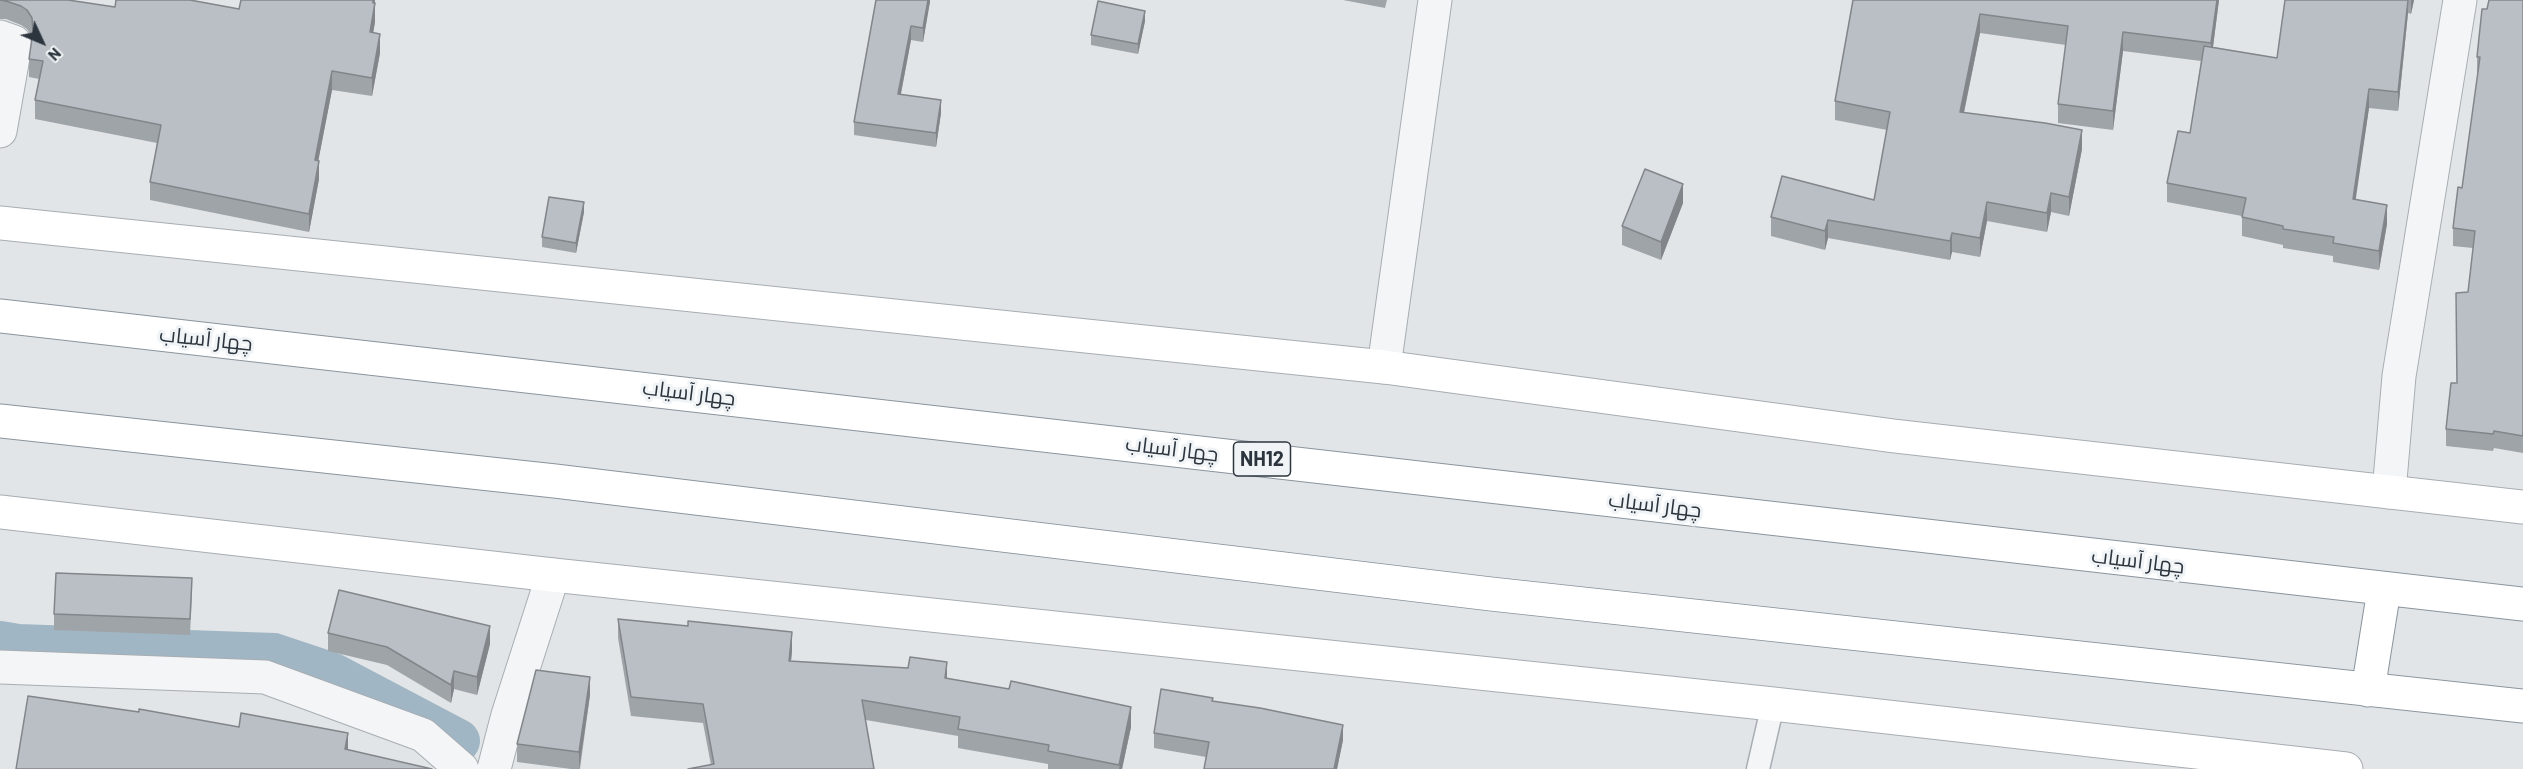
<!DOCTYPE html>
<meta charset="utf-8">
<style>
body{margin:0}
#map{position:relative;width:2523px;height:769px;overflow:hidden;background:#e1e5e8;font-family:Barlow,sans-serif}
canvas{display:block}
.north{position:absolute;left:12px;top:12px;width:60px;height:60px;-webkit-text-stroke:4px #f1f4f6;paint-order:stroke;rotate:134deg;font-size:16px;font-weight:700;line-height:24px;text-align:center;color:#2c353e}
.north::after{content:'';display:block;margin:auto;width:21px;height:27px;background:#2c353e;clip-path:polygon(50% 0,100% 100%,50% 72%,0 100%)}
</style>
<div id="map">
<canvas width="2523" height="769"></canvas>
<div class="north">N</div>
</div>
<script>
const ctx = document.querySelector('canvas').getContext('2d');
ctx.lineJoin = 'round';
function stroke(path, color, width, dash) { ctx.strokeStyle = color; ctx.lineWidth = width; ctx.lineCap = dash ? 'butt' : 'round'; ctx.setLineDash(dash || []); ctx.stroke(path); }
function fillPath(path, color) { ctx.fillStyle = color; ctx.fill(path, 'evenodd'); }
function label(font, color, halo, rows, align = 'center') {
  ctx.font = font + ' Barlow,Cairo,sans-serif'; ctx.lineWidth = 6; ctx.setLineDash([]); ctx.textBaseline = 'middle'; ctx.strokeStyle = halo; ctx.fillStyle = color; for (const [text, x, y, turn = 0] of rows) {
    ctx.save(); ctx.translate(x, y); ctx.rotate((+turn || 0) * Math.PI / 180); ctx.textAlign = isNaN(turn) ? turn : align; if (halo) ctx.strokeText(text, 0, 0); ctx.fillText(text, 0, 0); ctx.restore();
  }
}
stroke(new Path2D(`
 M 0,643 L 18,646 L 274,655 L 331,674 L 458,741`), '#a1b6c4', 44);
const lane = new Path2D(`
 M 1758,769 L 1773,704`);
const street = new Path2D(`
 M 0,37 L 14,42 L 15,46 L 0,131
 M 1384,367 L 1435,0
 M 2389,492 L 2399,376 L 2460,0
 M 0,667 L 265,677 L 423,735 L 462,769
 M 494,769 L 508,715 L 553,575`);
const secondary = new Path2D(`
 M 0,223 L 1384,367 L 1894,436 L 2523,507
 M 0,512 L 553,575 L 1773,704 L 2346,769`);
const highway = new Path2D(`
 M 0,316 L 2523,604
 M 0,421 L 555,481 L 1491,594 L 2523,706
 M 2368,690 L 2384,590`);
stroke(lane, '#a7adb2', 25);
stroke(street, '#a7adb2', 35);
stroke(secondary, '#a7adb2', 35);
stroke(highway, '#8a949d', 35);
stroke(lane, '#f4f5f7', 22);
stroke(street, '#f4f5f7', 33);
stroke(secondary, '#fff', 33);
stroke(highway, '#fff', 33);
fillPath(new Path2D(`
 M 0,0 L 115,7 L 239,9 L 241,0 L 375,0 L 375,22 L 373,33 L 380,53 L 372,96 L 332,90 L 318,161 L 319,179 L 309,232 L 150,200 L 150,182 L 157,143 L 35,119 L 35,100 L 39,79 L 29,77 L 29,59 L 32,37 L 27,29 L 21,25 L 6,19 L 0,19 Z
 M 876,0 L 930,0 L 923,42 L 911,40 L 901,94 L 941,113 L 936,147 L 854,135 L 854,122 Z
 M 1343,0 L 1387,0 L 1385,8 Z
 M 1853,0 L 2219,0 L 2213,47 L 2277,58 L 2285,0 L 2414,0 L 2411,14 L 2408,13 L 2398,111 L 2369,108 L 2355,199 L 2387,224 L 2379,270 L 2333,262 L 2333,256 L 2283,248 L 2283,245 L 2242,236 L 2242,216 L 2167,202 L 2167,183 L 2190,133 L 2201,61 L 2123,51 L 2113,130 L 2058,123 L 2058,104 L 2066,45 L 1980,33 L 1964,113 L 2082,149 L 2069,216 L 2051,212 L 2047,232 L 1987,221 L 1980,257 L 1952,252 L 1950,260 L 1828,238 L 1825,250 L 1771,236 L 1771,217 L 1874,200 L 1887,130 L 1835,120 L 1835,101 Z
 M 2523,0 L 2523,453 L 2494,448 L 2493,451 L 2446,446 L 2446,429 L 2457,383 L 2473,248 L 2453,246 L 2453,228 L 2462,188 L 2478,74 L 2477,74 L 2477,57 L 2487,9 Z
 M 1145,21 L 1138,54 L 1091,45 L 1091,35 Z
 M 1683,203 L 1661,260 L 1622,245 L 1622,226 Z
 M 584,212 L 576,253 L 542,247 L 542,237 Z
 M 192,594 L 190,635 L 54,630 L 54,614 Z
 M 618,619 L 792,651 L 791,661 L 947,678 L 1131,727 L 1122,769 L 1048,769 L 1048,764 L 958,748 L 958,736 L 866,720 L 711,765 L 703,723 L 631,716 L 618,638 Z
 M 328,633 L 490,644 L 477,695 L 454,689 L 451,703 L 387,665 L 328,651 Z
 M 590,695 L 580,769 L 571,769 L 517,762 L 517,744 Z
 M 1213,701 L 1343,740 L 1337,769 L 1204,769 L 1206,757 L 1154,748 L 1154,733 Z`), '#9fa4a9');
fillPath(new Path2D(`
 M 373,0 L 375,0 L 374,8 L 375,3 L 375,22 L 370,51 L 370,32 Z
 M 928,0 L 930,0 L 930,2 L 923,42 L 923,28 Z
 M 2217,0 L 2219,0 L 2211,62 L 2211,43 Z
 M 2408,0 L 2408,13 L 2398,111 L 2398,92 Z
 M 2411,0 L 2414,0 L 2411,14 Z
 M 1145,11 L 1145,21 L 1138,54 L 1138,44 Z
 M 1980,14 L 1980,33 L 1960,131 L 1960,112 Z
 M 911,26 L 911,40 L 898,108 L 898,94 Z
 M 2123,32 L 2123,51 L 2113,130 L 2113,111 Z
 M 380,34 L 380,53 L 372,96 L 372,78 Z
 M 332,71 L 332,90 L 315,178 L 315,160 Z
 M 2369,89 L 2369,108 L 2353,218 L 2353,199 Z
 M 941,100 L 941,113 L 936,147 L 936,133 Z
 M 2082,130 L 2082,149 L 2069,216 L 2069,197 Z
 M 319,161 L 319,179 L 309,232 L 309,214 Z
 M 1683,184 L 1683,203 L 1661,260 L 1661,242 Z
 M 2051,193 L 2051,212 L 2047,232 L 2047,213 Z
 M 584,202 L 584,212 L 576,253 L 576,243 Z
 M 1987,202 L 1987,221 L 1980,257 L 1980,238 Z
 M 2387,205 L 2387,224 L 2379,270 L 2379,251 Z
 M 1828,220 L 1828,238 L 1825,250 L 1825,231 Z
 M 1952,233 L 1952,252 L 1950,260 L 1950,241 Z
 M 490,626 L 490,644 L 477,695 L 477,677 Z
 M 792,632 L 792,651 L 789,681 L 789,661 Z
 M 947,662 L 947,682 L 945,678 Z
 M 454,671 L 454,689 L 451,703 L 451,685 Z
 M 590,677 L 590,695 L 579,769 L 579,752 Z
 M 1131,707 L 1131,727 L 1122,769 L 1119,769 Z
 M 1343,725 L 1343,740 L 1337,769 L 1334,769 Z
 M 348,733 L 348,750 L 345,749 Z`), '#82868a');
const building = new Path2D(`
 M 0,0 L 68,0 L 115,7 L 116,0 L 190,0 L 239,9 L 241,0 L 373,0 L 373,3 L 375,3 L 370,32 L 380,34 L 372,78 L 332,71 L 315,160 L 319,161 L 309,214 L 150,182 L 161,125 L 35,100 L 43,61 L 29,59 L 33,31 L 32,18 L 27,10 L 21,6 L 6,1 Z
 M 876,0 L 928,0 L 923,28 L 911,26 L 898,94 L 941,100 L 936,133 L 854,122 Z
 M 1853,0 L 2217,0 L 2211,43 L 2123,32 L 2113,111 L 2058,104 L 2068,26 L 1980,14 L 1960,112 L 2045,123 L 2082,130 L 2069,197 L 2051,193 L 2047,213 L 1987,202 L 1980,238 L 1952,233 L 1950,241 L 1828,220 L 1825,231 L 1771,217 L 1782,176 L 1874,200 L 1890,112 L 1835,101 Z
 M 2285,0 L 2408,0 L 2398,92 L 2369,89 L 2353,199 L 2387,205 L 2379,251 L 2333,243 L 2334,237 L 2283,229 L 2283,226 L 2242,217 L 2246,198 L 2167,183 L 2178,131 L 2190,133 L 2204,46 L 2277,58 Z
 M 2489,0 L 2523,0 L 2523,436 L 2494,431 L 2493,434 L 2446,429 L 2451,383 L 2457,383 L 2456,293 L 2468,292 L 2475,231 L 2453,228 L 2458,187 L 2462,188 L 2480,57 L 2477,57 L 2482,9 L 2487,9 Z
 M 1098,1 L 1145,11 L 1138,44 L 1091,35 Z
 M 1645,169 L 1683,184 L 1661,242 L 1622,226 Z
 M 549,197 L 584,202 L 576,243 L 542,237 Z
 M 56,573 L 192,578 L 190,619 L 54,614 Z
 M 339,590 L 490,626 L 477,677 L 454,671 L 451,685 L 387,647 L 328,633 Z
 M 618,619 L 688,626 L 688,621 L 792,632 L 789,661 L 908,668 L 910,657 L 947,662 L 945,678 L 1009,689 L 1011,681 L 1131,707 L 1119,765 L 1048,751 L 1049,745 L 958,729 L 960,717 L 862,700 L 874,769 L 688,769 L 714,764 L 703,704 L 631,697 Z
 M 536,670 L 590,677 L 579,752 L 517,744 Z
 M 1161,689 L 1213,698 L 1212,701 L 1260,708 L 1343,725 L 1334,769 L 1204,769 L 1209,742 L 1154,733 Z
 M 28,696 L 139,712 L 139,709 L 239,727 L 241,713 L 348,733 L 345,749 L 432,769 L 16,769 Z`);
fillPath(building, '#b9bfc5');
stroke(building, '#82868a', 1.5);
for (const [x, y, w] of [
 [1262,459,57]
]) { const box = new Path2D(); box.roundRect(x - w / 2, y - 17, w, 34, 4.5); ctx.fillStyle = '#f1f4f6'; ctx.fill(box); stroke(box, '#2c353e', 1.5); }
label('bold 20px', '#2c353e', null, [
 ["NH12",1262,459]
]);
label('21px', '#2c353e', '#f1f4f6', [
 ["چهار آسیاب",206,339,6],
 ["چهار آسیاب",689,393,7],
 ["چهار آسیاب",1172,449,7],
 ["چهار آسیاب",1655,505,7],
 ["چهار آسیاب",2138,561,7]
]);
</script>
